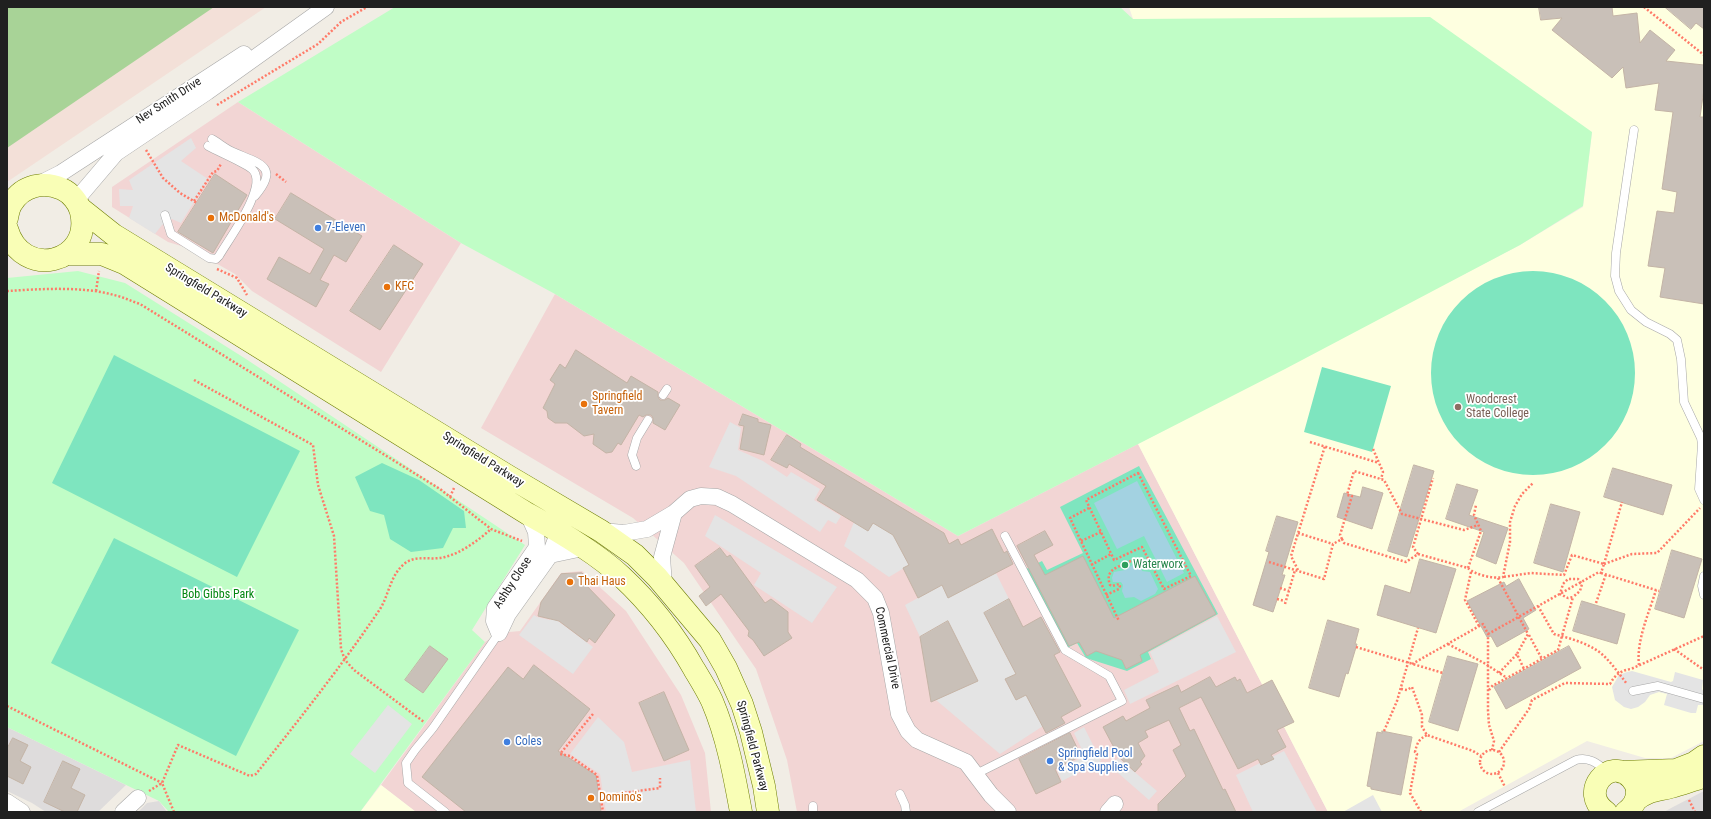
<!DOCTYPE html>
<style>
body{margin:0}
#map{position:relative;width:1711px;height:819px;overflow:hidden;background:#f1ede5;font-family:"Roboto Condensed",sans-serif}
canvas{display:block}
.frame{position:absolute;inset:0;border:8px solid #202020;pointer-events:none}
</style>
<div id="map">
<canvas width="1711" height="819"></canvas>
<div class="frame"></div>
</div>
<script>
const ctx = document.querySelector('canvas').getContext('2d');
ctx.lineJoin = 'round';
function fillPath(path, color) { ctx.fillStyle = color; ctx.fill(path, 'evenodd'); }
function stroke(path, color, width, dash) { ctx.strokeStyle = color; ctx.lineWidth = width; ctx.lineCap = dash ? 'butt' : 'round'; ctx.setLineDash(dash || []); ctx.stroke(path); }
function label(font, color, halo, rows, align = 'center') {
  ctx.font = font + ' "Roboto Condensed",sans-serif'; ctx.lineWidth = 3.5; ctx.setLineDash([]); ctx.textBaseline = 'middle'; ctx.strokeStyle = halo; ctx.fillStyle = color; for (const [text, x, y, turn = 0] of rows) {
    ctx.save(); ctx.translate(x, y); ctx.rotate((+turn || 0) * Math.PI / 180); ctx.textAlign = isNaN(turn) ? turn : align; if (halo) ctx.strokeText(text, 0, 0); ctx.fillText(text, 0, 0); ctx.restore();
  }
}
fillPath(new Path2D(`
 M 7,727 L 126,785 L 98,812 L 46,812 L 32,803 L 7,791 Z
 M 1704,791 L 1704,812 L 1664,812 L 1673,807 Z
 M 159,801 L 167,812 L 138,812 L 147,803 Z`), '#dedcdc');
fillPath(new Path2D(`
 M 238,102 L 461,243 L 381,372 L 252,291 L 235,274 L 191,249 L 168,242 L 112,207 L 112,187 Z
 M 555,294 L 958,536 L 1138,444 L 1328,812 L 797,812 L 787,760 L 756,669 L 684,563 L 633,518 L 481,428 Z
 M 582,571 L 626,611 L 681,695 L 705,753 L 711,812 L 416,812 L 381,785 L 485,642 L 499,633 L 520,631 L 561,573 Z`), '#f2d5d4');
fillPath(new Path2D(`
 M 1129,7 L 1704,7 L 1704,741 L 1671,758 L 1645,758 L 1587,741 L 1458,812 L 1328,812 L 1138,444 L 1520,245 L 1583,207 L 1592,133 L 1133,19 Z
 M 381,785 L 416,812 L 360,812 Z`), '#feffe0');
fillPath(new Path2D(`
 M 7,7 L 266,7 L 7,182 Z`), '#f3e0d8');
fillPath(new Path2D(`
 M 7,7 L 214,7 L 7,148 Z`), '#a8d397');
fillPath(new Path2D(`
 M 395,7 L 1120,7 L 1133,19 L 1430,17 L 1592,132 L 1583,206 L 1520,245 L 1285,369 L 958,536 L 555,294 L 461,243 L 238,102 Z
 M 78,271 L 125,283 L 246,359 L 525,545 L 472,630 L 485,642 L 360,812 L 169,812 L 159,801 L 7,727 L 7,278 Z`), '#c0fdc6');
fillPath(new Path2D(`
 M1431 373a102 102 0 1 1 204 0a102 102 0 1 1-204 0Z
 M 114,355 L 300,451 L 237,577 L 52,483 Z
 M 1322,367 L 1391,386 L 1372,452 L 1304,432 Z
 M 382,463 L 419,480 L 464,511 L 466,528 L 453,528 L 443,548 L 411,552 L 390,539 L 384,515 L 370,511 L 355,477 Z
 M 1139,466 L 1218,614 L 1148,652 L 1151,659 L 1127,671 L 1086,658 L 1077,643 L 1067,648 L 1026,569 L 1042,561 L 1047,570 L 1083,553 L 1060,507 Z
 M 114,538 L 299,630 L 236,756 L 51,663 Z`), '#7ee5bf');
fillPath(new Path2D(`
 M 191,138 L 196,148 L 181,161 L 208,179 L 181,223 L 172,219 L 162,225 L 155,234 L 129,218 L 133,206 L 120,206 L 119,189 L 133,190 L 129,180 Z
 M 730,422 L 741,428 L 738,450 L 763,461 L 787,477 L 791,472 L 820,489 L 814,500 L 841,516 L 836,524 L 828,520 L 820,532 L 736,476 L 709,467 Z
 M 715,515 L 837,587 L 812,623 L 754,585 L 761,573 L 705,536 Z
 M 854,522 L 868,531 L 873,523 L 906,542 L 899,546 L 909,565 L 889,577 L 844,546 Z
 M 996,573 L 1009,599 L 984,613 L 1016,674 L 1005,680 L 1016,700 L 1026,695 L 1043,726 L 1000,754 L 936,700 L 978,681 L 948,621 L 920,637 L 905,605 L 942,585 L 948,597 Z
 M 534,615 L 537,617 L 550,620 L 551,616 L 593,647 L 573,674 L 519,635 Z
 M 1217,616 L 1236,652 L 1130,704 L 1124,690 L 1159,672 L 1150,652 Z
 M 1632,671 L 1671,682 L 1673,681 L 1675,672 L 1703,680 L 1702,689 L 1704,692 L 1704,705 L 1698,705 L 1696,713 L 1691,713 L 1664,705 L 1667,694 L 1659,692 L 1650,695 L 1645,702 L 1638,707 L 1631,709 L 1624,707 L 1615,700 L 1612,687 L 1619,675 L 1627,672 Z
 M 388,705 L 412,724 L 375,773 L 350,754 Z
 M 598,717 L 624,742 L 632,772 L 690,760 L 696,812 L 606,812 L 600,774 L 570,754 Z
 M 1084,727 L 1101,761 L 1062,781 L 1057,770 L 1085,756 L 1074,733 Z
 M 1284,751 L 1317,812 L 1253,812 L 1236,775 Z
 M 1118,758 L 1157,791 L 1149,800 L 1110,766 Z
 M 1373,795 L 1382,812 L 1343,812 Z`), '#e4e4e4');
fillPath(new Path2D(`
 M 1137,481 L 1184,573 L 1167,582 L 1144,536 L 1117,549 L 1094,503 Z
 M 1137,562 L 1141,565 L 1142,571 L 1150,572 L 1158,589 L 1155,594 L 1141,601 L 1134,597 L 1125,598 L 1122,591 L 1123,585 L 1121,582 L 1113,582 L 1112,578 L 1114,572 L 1125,570 Z`), '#a3d2e1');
const building = new Path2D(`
 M 1539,7 L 1612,7 L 1613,16 L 1637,13 L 1640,43 L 1650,30 L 1675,50 L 1666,61 L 1704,65 L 1704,89 L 1700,117 L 1704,117 L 1704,304 L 1660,297 L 1665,268 L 1648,266 L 1657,211 L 1674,213 L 1677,192 L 1662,189 L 1673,112 L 1655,110 L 1659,83 L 1626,88 L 1623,67 L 1612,78 L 1552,30 L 1562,18 L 1541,20 Z
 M 1665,7 L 1704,7 L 1704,29 L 1696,23 L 1691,29 Z
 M 215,174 L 247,195 L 213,253 L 178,232 Z
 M 291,193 L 362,236 L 346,262 L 334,255 L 320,280 L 329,284 L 316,307 L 267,279 L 279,257 L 310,274 L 324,249 L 275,219 Z
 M 394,245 L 423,264 L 380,330 L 350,311 Z
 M 576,350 L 627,383 L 631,376 L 658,392 L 658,397 L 660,400 L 665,400 L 668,398 L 680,405 L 665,430 L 653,423 L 653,418 L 651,415 L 646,415 L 643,417 L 639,415 L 621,445 L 618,443 L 612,452 L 606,453 L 593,444 L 594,434 L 584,436 L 567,423 L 555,423 L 548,418 L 547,411 L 543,408 L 555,384 L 550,380 L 560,364 L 565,368 Z
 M 743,414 L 758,419 L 758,422 L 771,425 L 764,455 L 740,449 L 744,426 L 739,425 Z
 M 787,435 L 801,444 L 800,447 L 944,533 L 949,544 L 958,539 L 961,545 L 992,529 L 1004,553 L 1007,551 L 1013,564 L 948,598 L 942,585 L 918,598 L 903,568 L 909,565 L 893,535 L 873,523 L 868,531 L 817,500 L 826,486 L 789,464 L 787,468 L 771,460 Z
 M 1414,465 L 1434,471 L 1407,557 L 1388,551 Z
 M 1613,468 L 1672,485 L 1663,515 L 1604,497 Z
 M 1457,484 L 1478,490 L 1469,515 L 1508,528 L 1496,564 L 1476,556 L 1484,532 L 1446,519 Z
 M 1363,487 L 1383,493 L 1372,529 L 1337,517 L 1344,493 L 1360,497 Z
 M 1551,504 L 1580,512 L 1563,572 L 1534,563 Z
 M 1277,516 L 1298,522 L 1282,575 L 1285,575 L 1273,612 L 1253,605 L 1269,552 L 1266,551 Z
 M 1045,531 L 1053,545 L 1034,555 L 1045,575 L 1083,556 L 1114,618 L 1195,576 L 1216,614 L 1140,655 L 1142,661 L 1126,669 L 1122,660 L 1096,651 L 1087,656 L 1079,642 L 1069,646 L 1017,546 Z
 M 720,548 L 727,557 L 730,555 L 765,603 L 771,599 L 788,612 L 788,632 L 792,638 L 764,656 L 753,640 L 748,636 L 749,631 L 721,594 L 706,606 L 699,596 L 710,587 L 695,566 Z
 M 1672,550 L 1702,559 L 1684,618 L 1655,609 Z
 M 1420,559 L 1456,569 L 1436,633 L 1377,615 L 1385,585 L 1410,593 Z
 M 582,573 L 588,578 L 584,583 L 615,615 L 595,643 L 589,638 L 587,642 L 559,621 L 538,616 L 541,602 L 561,574 Z
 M 1519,579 L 1536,610 L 1523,618 L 1529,629 L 1497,647 L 1491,636 L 1487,637 L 1467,601 L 1504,582 L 1506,586 Z
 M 1009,599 L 1023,627 L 1041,617 L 1060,652 L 1054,655 L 1081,706 L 1061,717 L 1065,723 L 1046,733 L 1026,695 L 1016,700 L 1005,679 L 1016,674 L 984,613 Z
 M 1582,601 L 1625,614 L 1617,644 L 1573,631 Z
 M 1328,620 L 1359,629 L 1355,644 L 1357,644 L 1348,674 L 1346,673 L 1339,697 L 1309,688 Z
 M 948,621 L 978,681 L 931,702 L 920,637 Z
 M 430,646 L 448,659 L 423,693 L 405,680 Z
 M 1569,646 L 1581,668 L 1506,709 L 1494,687 Z
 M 1448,656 L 1478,664 L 1458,731 L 1429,722 Z
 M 534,665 L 590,709 L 558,751 L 596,775 L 601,812 L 466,812 L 422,777 L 508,667 L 523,679 Z
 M 1210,677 L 1216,687 L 1235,677 L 1237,681 L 1240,679 L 1247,693 L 1272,680 L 1294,722 L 1277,730 L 1286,747 L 1271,755 L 1274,759 L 1261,765 L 1258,759 L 1238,769 L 1201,697 L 1179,708 L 1190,731 L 1194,729 L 1223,790 L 1225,789 L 1236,812 L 1158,812 L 1158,804 L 1186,776 L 1173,750 L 1181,745 L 1169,720 L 1145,731 L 1148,737 L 1138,743 L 1145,756 L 1140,762 L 1142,764 L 1135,772 L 1119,757 L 1103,727 L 1123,716 L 1126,721 L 1150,708 L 1146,700 L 1178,685 L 1181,692 Z
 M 664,692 L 689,750 L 664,761 L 639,703 Z
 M 1382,731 L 1412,737 L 1401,795 L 1371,789 L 1371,787 L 1367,786 L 1377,732 L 1382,733 Z
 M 1070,733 L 1081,756 L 1055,769 L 1061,782 L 1036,794 L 1019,759 Z
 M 13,738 L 28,745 L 20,761 L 31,767 L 23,784 L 7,776 L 7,749 Z
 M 63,761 L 80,769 L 71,788 L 85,795 L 77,812 L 65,812 L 44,802 Z`);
fillPath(building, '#c9c0b8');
stroke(building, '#c4b4a6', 1);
const lane = new Path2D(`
 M 1634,130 L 1616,253 L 1615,276 L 1619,291 L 1631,310 L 1646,322 L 1670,334 L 1677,340 L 1681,359 L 1684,402 L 1701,438 L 1702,444 L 1699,489 L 1704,500
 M 212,139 C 219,143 226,149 233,152 C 258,163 281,166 255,196
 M 165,215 L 171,234 L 209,258 L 216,259 L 219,256 C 228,240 270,185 252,169 C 243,162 219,152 208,146
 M 663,395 L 667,389
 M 636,466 L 632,455 L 637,438 L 648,420
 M 1704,576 L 1702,586 L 1704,595
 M 1633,691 L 1658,686 L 1704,699
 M 976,774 L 1122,701 L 1109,676 L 1065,650 L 1005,536
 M 900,794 L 905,805 L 906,812
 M 445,812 L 408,783 L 406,763 L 415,750 L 433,728 L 499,633
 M 813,812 L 813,806
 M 1478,812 L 1576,760 C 1589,756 1598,764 1608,772`);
const street = new Path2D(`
 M 37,185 L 61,173 L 244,54
 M 76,200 L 116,153 L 207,92 L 326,7
 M 601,531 L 624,533 L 647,529 L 674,513 L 690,499 L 701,496 L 717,497 L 732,504 L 857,580 L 875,598 L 881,613 L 899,714 L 908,731 L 917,740 L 966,762 L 991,795 L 1008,812
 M 550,555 L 583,548
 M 664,585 L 662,557 L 674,513
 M 499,633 L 508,614 L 550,555 L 559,531 L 555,522
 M 499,633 L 494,621 L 495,608 L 537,547 L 536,532 L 528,514
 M 7,802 L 22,812
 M 123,812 L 138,798
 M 1108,812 L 1115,804`);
const secondary = new Path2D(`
 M 80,208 L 114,235 L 508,476 L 601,531 L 635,555 L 657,577 L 710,640 L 726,668 L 742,704 L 751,732 L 764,786 L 768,812
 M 7,218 C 8,213 9,207 12,203 C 23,185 44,181 62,189 C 71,193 79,203 81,212 C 93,263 22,281 7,229
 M 66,254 L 102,254 L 124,263 L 528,514 C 559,531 595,552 621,576 C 650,603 675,635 694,669 C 700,679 707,690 712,701 C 727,736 734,774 741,812
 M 1621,772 L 1676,770 L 1694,763 L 1704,756
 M 1636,800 C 1649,790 1656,791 1671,787 C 1682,784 1693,780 1704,777
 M 1606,812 C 1578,793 1609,755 1631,778 C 1635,782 1637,786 1637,792 C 1637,801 1633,807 1626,812`);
stroke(lane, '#a7a7a7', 9);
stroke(street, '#a7a7a7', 17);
stroke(secondary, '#6d7d00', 23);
stroke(new Path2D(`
 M 1644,7 L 1704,55
 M 217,105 L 318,44 L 341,22 L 367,7
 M 146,150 L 163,178 L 180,193 L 197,203
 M 276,174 L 286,182
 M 194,201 L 213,172 L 217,171 L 221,164
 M 217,269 L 237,278 L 247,295
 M 7,291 C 40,289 82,286 114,295 C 123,297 131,301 140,304 L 440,489 L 491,529 L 522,541
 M 96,291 L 99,271
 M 194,380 L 313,445 L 318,485 L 334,536 L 341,649 L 345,660 L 354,670 L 424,722
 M 1310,442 L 1379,463
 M 1373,449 L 1383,472 L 1381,479
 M 1138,473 L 1191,576 L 1164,589 L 1142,547 L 1114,560 L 1086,500 Z
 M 450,497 L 454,488
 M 1089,508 L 1070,518 L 1119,621
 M 1298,533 L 1333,544
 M 1342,539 L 1340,535 L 1352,496 L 1347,495 L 1354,471 L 1384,480 L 1402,514 L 1464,530 L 1478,525
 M 1081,541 L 1101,532
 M 1418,554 L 1413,547 L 1433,478
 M 1269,562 L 1295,570
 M 1604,564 L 1632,554 L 1657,553 L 1700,508
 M 1604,564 L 1622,502
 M 1091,565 L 1111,554
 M 1468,568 L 1481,531 L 1474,515 L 1476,505
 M 1298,570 L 1291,556 L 1325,446
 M 1471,572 L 1465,600 L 1479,626
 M 1601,573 L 1659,591
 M 1498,578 L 1528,634 L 1517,654
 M 1280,588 L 1289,591
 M 1106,595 L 1119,589 L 1120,586 L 1119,584 L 1112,586 L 1110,585 C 1105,571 1115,568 1126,563 C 1131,561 1135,559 1141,560 L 1146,569
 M 1277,599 L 1285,601
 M 1596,603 L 1606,574
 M 1285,604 L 1295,570 L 1324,579 L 1333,544 L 1342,539 L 1344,543 L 1406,562 L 1418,554 L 1468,568 C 1475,575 1493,579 1503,577 L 1510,542 L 1510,522 L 1515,506 L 1522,494 L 1533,483
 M 1538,606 L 1554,634 C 1572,639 1592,644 1605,657 C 1613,665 1620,675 1627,684
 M 1488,634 L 1599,572 L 1601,573 L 1604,564 L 1572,555 L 1564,575 L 1531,573 L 1503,577
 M 1529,635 L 1542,659
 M 1448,644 L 1484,663 L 1507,678
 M 1356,647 L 1443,673
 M 1674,649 L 1704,670
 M 1412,664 L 1483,624 L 1488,634 L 1488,711 L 1489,725 L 1494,741 L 1492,750
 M 1639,665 C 1636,641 1649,613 1656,590
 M 1499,673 L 1517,654 L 1524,669
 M 1401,689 L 1407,690 L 1412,687 L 1422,715 L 1422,727 L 1427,735 L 1473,751 L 1481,756
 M 1489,690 L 1493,685 L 1496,684 L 1558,650 L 1573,597 L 1568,598 L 1560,594 L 1563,584 L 1568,579 L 1578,579 L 1582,584 L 1580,591 L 1573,597
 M 7,706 L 162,783
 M 593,714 L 560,754 L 570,756 L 597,775 L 603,812
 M 1384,731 L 1397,701 L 1418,628
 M1480 762a12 12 0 1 1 24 0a12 12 0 1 1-24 0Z
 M 1499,752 L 1529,709 L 1532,700 L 1565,683 L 1610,684 C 1614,676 1621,670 1631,669 L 1704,636
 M 1498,773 L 1505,787
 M 149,791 L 162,783
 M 601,796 L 660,788 L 660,778
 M 1689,800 L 1695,812
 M 174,812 L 162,783 L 178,745 L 250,776 L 256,774 C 298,721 340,668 378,612 C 389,597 389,577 404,564 C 416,554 431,561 445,557 C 461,553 479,540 491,529
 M 1421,812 L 1410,793 L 1417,754 L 1415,752 C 1417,743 1419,739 1427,735`), '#ff7a68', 2.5, [2, 2]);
stroke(lane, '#fff', 8);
stroke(street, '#fff', 16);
stroke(secondary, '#f9feb6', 22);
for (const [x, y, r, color] of [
 [211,218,4,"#e8710a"],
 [318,228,4,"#3f7fe0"],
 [387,287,4,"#e8710a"],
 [584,404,4,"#e8710a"],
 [1458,407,4,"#8d6e63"],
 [1125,565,4,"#2e9e5b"],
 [570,582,4,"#e8710a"],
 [507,742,4,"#3f7fe0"],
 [1050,761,4,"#3f7fe0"],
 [591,798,4,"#e8710a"]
]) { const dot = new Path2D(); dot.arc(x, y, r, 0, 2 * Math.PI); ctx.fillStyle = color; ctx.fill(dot); stroke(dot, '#fff', 1.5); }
label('12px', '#202020', '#fff', [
 ["Nev Smith Drive",169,101,-33],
 ["Springfield Parkway",206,291,31],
 ["Springfield Parkway",483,460,32],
 ["Ashby Close",513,583,-57],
 ["Commercial Drive",887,648,78],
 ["Springfield Parkway",752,746,75]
]);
label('12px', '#c56008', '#fff', [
 ["McDonald's",219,218],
 ["KFC",395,287],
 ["Springfield",592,397],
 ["Tavern",592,411],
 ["Thai Haus",578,582],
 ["Domino's",599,798]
], 'left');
label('12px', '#366cbe', '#fff', [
 ["7-Eleven",326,228],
 ["Coles",515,742],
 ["Springfield Pool",1058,754],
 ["& Spa Supplies",1058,768]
], 'left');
label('12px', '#785e54', '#fff', [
 ["Woodcrest",1466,400],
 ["State College",1466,414]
], 'left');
label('12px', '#27864d', '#fff', [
 ["Waterworx",1133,565]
], 'left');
label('12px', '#048712', '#fff', [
 ["Bob Gibbs Park",218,595]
]);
</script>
